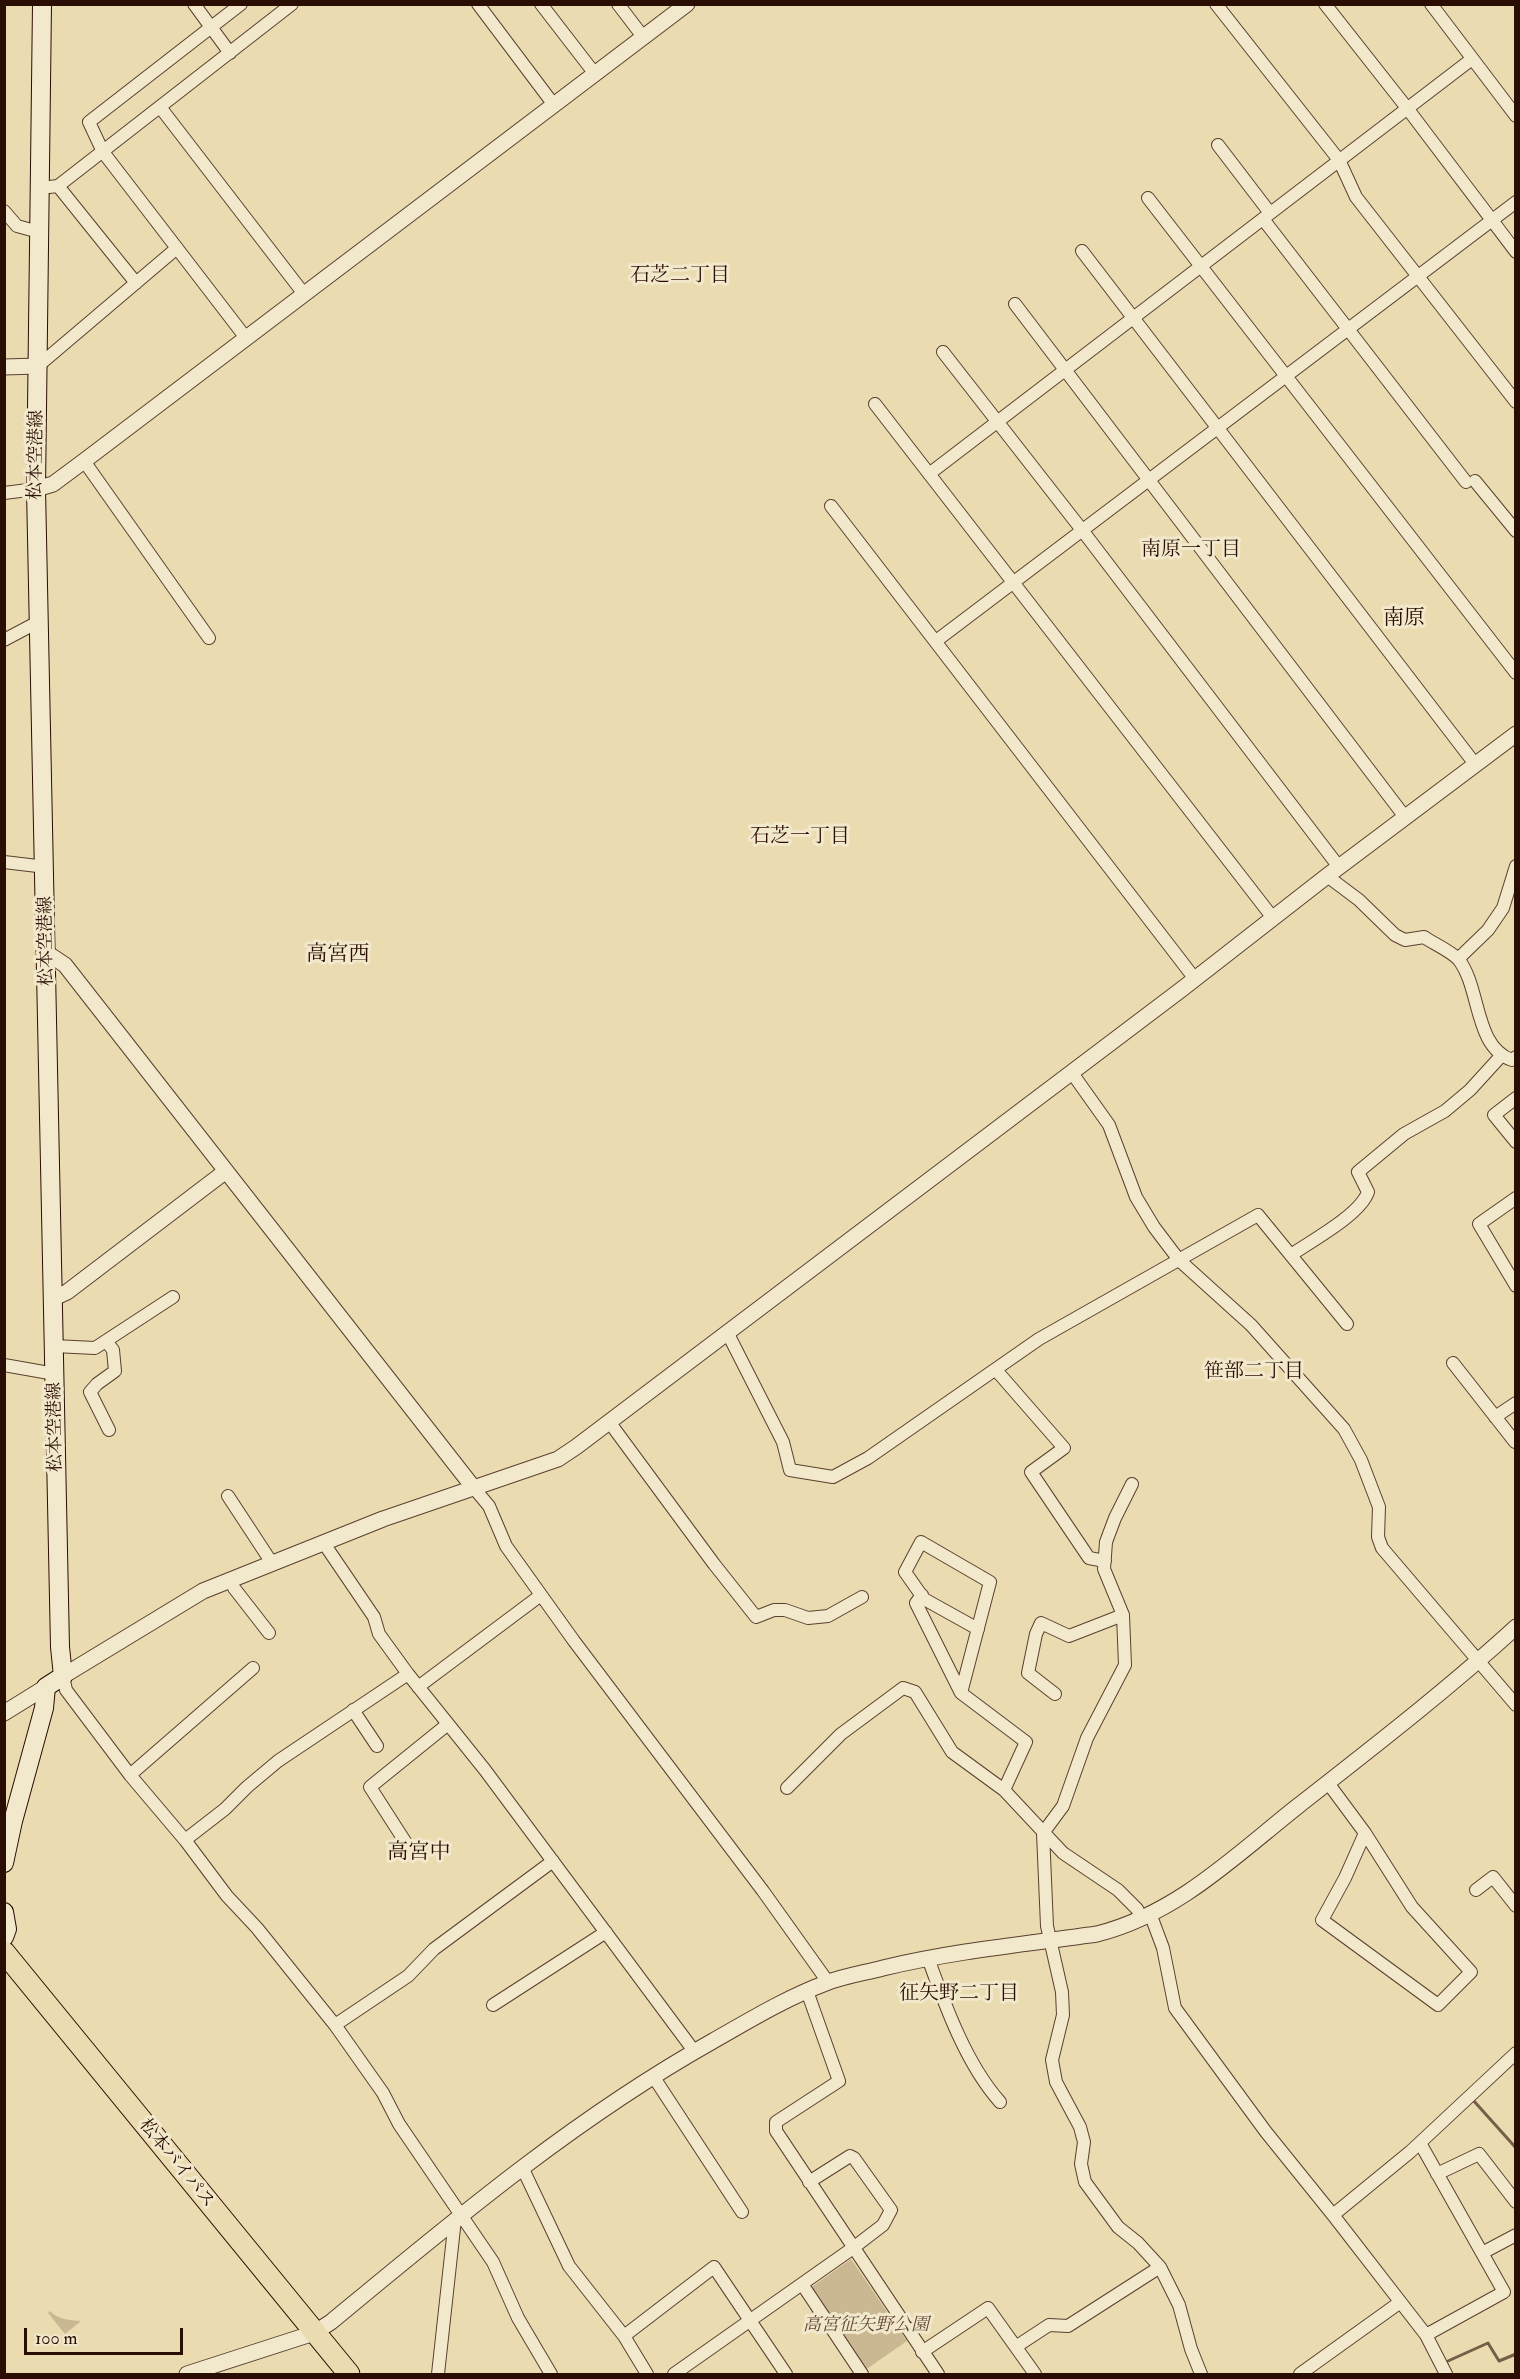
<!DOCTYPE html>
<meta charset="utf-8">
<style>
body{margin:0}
#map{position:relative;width:1520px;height:2379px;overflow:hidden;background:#ebdbb0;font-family:"IM FELL Double Pica",serif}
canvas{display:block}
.frame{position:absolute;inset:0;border:6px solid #2a0d03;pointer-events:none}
.scale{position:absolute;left:24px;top:2328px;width:159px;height:27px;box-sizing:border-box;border:3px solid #2a0d03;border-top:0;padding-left:8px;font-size:18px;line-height:21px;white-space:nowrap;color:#2a0d03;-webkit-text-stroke:4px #f2e8cc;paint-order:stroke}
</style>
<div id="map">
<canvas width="1520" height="2379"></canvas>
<div class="frame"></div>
<div class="scale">100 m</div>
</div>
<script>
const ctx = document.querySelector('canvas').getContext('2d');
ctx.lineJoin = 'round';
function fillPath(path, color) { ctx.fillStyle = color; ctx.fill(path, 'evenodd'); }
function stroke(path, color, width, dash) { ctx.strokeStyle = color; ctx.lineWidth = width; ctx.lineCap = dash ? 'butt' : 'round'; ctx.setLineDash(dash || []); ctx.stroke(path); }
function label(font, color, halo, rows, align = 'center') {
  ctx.font = font + ' "IM FELL Double Pica","Noto Serif JP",serif'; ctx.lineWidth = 6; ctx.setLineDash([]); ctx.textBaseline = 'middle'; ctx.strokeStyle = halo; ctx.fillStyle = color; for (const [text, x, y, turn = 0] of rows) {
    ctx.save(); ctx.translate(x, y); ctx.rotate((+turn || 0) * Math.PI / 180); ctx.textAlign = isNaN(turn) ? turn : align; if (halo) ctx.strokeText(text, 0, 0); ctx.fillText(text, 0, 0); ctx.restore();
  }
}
fillPath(new Path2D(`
 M 851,2259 L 907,2341 L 865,2370 L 809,2289 Z
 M 50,2311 C 59,2320 69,2320 81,2321 L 65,2334 L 48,2313 Z`), '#cab893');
stroke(new Path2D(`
 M 1473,2100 L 1516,2148
 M 1448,2361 L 1488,2343 L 1499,2361 L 1516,2354`), '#765f47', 3);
const minor = new Path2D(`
 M 194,4 L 230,53
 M 241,4 L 89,122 L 103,152 L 246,338
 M 478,4 L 554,105
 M 541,4 L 595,74
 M 618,4 L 644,38
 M 1216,4 L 1339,160 L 1356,197 L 1516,402
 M 1325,4 L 1407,108 L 1516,252
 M 1431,4 L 1516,116
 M 160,107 L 304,294
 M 1218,145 L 1270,213
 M 58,186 L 136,283
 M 40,188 L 58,186 L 292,4
 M 1148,198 L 1516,673
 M 4,211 L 17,226 L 39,232
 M 1263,219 L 1466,482
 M 1082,251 L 1475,764
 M 1015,304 L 1405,817
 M 943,352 L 1082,530 L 1339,867
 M 38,366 L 177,248
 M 875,404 L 1273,918
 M 84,461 L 209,638
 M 929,474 L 1472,59
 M 1475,481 L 1516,531
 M 4,493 L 36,489
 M 831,506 L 1195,979
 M 4,640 L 38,622
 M 936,641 L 1516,202
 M 4,862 L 46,867
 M 1327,876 L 1359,900 L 1395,935 L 1405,940 L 1424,937 C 1434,944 1451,951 1459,960 C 1481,989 1474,1047 1512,1060 L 1516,1057
 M 1458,959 L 1488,930 L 1503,908 L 1516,866
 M 1072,1073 L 1109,1125 L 1136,1197 L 1154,1227 L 1179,1260 L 1251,1325 L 1344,1429 L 1361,1460 L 1379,1507 L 1378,1537 L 1382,1548 L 1516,1705
 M 1516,1098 L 1494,1115 L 1516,1142
 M 1516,1198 L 1479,1224 L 1516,1286
 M 1291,1255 C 1311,1241 1360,1215 1368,1192 L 1358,1172 L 1404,1134 L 1445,1111 L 1470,1090 L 1501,1056
 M 727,1332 L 783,1442 L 790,1470 L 833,1477 L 868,1458 L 1039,1339 L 1258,1215 L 1347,1324
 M 106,1341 L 113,1350 L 115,1371 L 97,1384 L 90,1392 L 109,1430
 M 54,1346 L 95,1348 L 173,1297
 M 1453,1363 L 1515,1442
 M 4,1365 L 55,1374
 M 996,1370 L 1064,1448 L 1031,1472 L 1089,1558 L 1105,1561
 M 1495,1417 L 1516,1403
 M 610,1423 L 714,1564 L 756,1617 L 774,1610 L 785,1610 L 808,1618 L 828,1616 L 862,1597
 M 1132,1484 L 1115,1518 L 1106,1542 L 1104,1569 L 1123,1615 L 1125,1665 L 1087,1738 L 1063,1806 L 1043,1833 L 1047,1926 L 1062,1992 L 1063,2015 L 1052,2060 L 1056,2082 L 1080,2127 L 1084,2142 L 1081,2164 L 1085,2182 L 1118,2227 L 1138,2243 L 1160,2267 L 1179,2305 L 1191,2349 L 1201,2374
 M 473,1487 L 489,1506 L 506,1546 L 574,1641 L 763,1891 L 828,1982
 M 228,1496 L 272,1563
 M 323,1542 L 374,1617 L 379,1634 L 408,1674 L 485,1770 L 694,2051
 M 234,1588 L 269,1633
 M 922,1595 L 916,1603 L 961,1693
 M 978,1629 L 924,1599 L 905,1572 L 921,1542 L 990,1582 L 961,1693 L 1026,1742 L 1004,1790
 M 63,1676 L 66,1690 L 130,1775 L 185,1840 L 227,1896 L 257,1928 L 335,2025 L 383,2093 L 399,2124 L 493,2262 L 518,2318 L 551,2374
 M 418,1687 L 541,1595
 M 1055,1694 L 1028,1673 L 1036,1634 L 1041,1623 L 1069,1636 L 1123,1615
 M 353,1710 L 377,1746
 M 130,1775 L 253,1668
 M 1328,1783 L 1365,1833 L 1412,1907 L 1471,1972 L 1438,2005 L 1322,1920 L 1345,1878 L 1365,1833
 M 787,1788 L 841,1734 L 903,1688 L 915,1692 L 952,1752 L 1004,1790 L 1063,1853 L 1118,1890 L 1137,1909 L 1142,1919
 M 185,1840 L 225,1809 L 247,1787 L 278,1761 L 408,1674
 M 406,1843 L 370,1787 L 448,1724
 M 1476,1890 L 1493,1877 L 1516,1906
 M 1151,1916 L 1163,1948 L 1175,2008 L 1266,2132 L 1333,2215 L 1426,2335 L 1446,2374
 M 928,1958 C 945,2005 966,2064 1000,2102
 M 807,1991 L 839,2081 L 776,2122 L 776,2131 L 938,2374
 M 493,2005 L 606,1932
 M 335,2025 L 408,1976 L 434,1949 L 553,1861
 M 653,2076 L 742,2212
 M 1420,2143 L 1504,2292 L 1426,2335
 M 522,2167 L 569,2266 L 624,2336 L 647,2374
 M 1437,2174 L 1479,2154 L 1516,2202
 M 1333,2215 L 1410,2152 L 1516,2053
 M 1482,2253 L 1516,2235
 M 802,2284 L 862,2374
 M 624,2336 L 714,2267 L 786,2374
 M 1017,2346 L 1049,2325 L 1068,2326 L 1160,2267
 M 922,2352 L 988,2308 L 1035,2374
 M 438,2374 L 455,2219
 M 674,2374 L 853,2248 L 883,2225 L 891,2210 L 854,2158 L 850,2156 L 809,2182
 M 1300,2374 L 1399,2303`);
const tertiary = new Path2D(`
 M 4,367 L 38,366
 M 36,489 L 53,484 L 84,461 L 687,4
 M 47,953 L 65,965 L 473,1487
 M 54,1298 L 67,1292 L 226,1171
 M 63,1676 L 203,1591 L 383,1519 L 558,1459 L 576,1447 L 1182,989 L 1327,876 L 1516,734
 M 4,1713 L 46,1687
 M 187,2374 L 314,2333 L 331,2322 C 453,2221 574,2119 713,2041 C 750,2020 786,1998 826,1983 C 844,1976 864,1973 883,1968 C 953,1951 1026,1944 1097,1934 C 1177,1914 1236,1855 1298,1806 C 1372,1748 1446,1691 1516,1627`);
const secondary = new Path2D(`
 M 4,1863 L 13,1821 L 44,1708 L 46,1687 L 63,1676 L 60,1647 L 36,489 L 42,4
 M 4,1912 L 7,1929 L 4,1937`);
const trunk = new Path2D(`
 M 4,1952 L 349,2374`);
stroke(minor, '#5a402e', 14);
stroke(tertiary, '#5a402e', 17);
stroke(secondary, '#2a0d03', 20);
stroke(trunk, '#2a0d03', 23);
stroke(minor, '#f2e8cc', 12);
stroke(tertiary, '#f2e8cc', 15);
stroke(secondary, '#f2e8cc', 18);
stroke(trunk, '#ebdbb0', 21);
label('18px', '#2a0d03', '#f2e8cc', [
 ["松本空港線",37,455,-89],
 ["松本空港線",47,941,-91],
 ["松本空港線",56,1427,-91],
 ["松本バイパス",176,2164,51]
]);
label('italic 18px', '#624935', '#f2e8cc', [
 ["高宮征矢野公園",866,2326]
]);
label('20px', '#2a0d03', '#f2e8cc', [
 ["石芝二丁目",680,277],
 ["南原一丁目",1191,551],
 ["石芝一丁目",800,838],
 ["笹部二丁目",1254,1373],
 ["征矢野二丁目",959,1995]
]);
label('21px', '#2a0d03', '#f2e8cc', [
 ["南原",1404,619],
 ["高宮西",338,955],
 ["高宮中",419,1853]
]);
</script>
